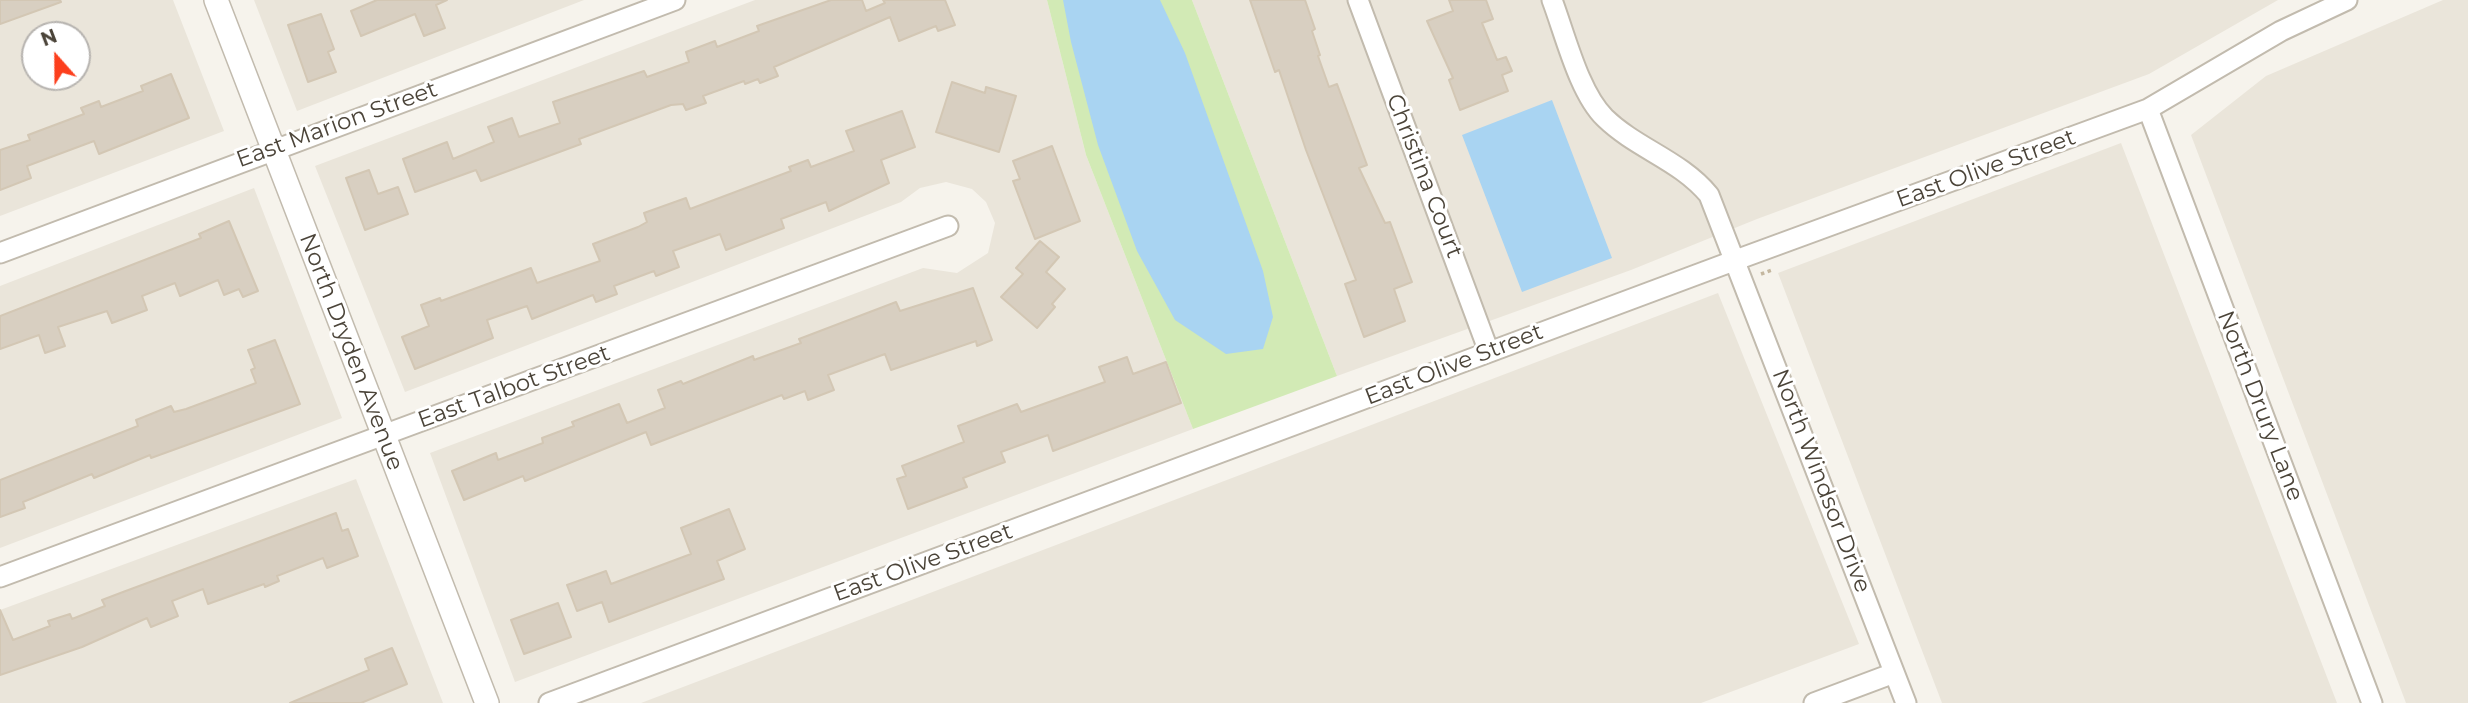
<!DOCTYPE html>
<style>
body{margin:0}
#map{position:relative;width:2468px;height:703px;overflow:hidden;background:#f6f3ec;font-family:Montserrat,sans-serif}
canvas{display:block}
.north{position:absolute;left:21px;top:21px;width:70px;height:70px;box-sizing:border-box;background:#fff;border:2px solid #b7b4b0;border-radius:50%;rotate:339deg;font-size:19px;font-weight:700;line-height:28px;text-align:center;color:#4b4439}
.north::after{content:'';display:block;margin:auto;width:24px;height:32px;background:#fc3f1d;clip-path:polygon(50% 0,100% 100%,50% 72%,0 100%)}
</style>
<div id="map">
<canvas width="2468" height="703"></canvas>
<div class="north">N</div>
</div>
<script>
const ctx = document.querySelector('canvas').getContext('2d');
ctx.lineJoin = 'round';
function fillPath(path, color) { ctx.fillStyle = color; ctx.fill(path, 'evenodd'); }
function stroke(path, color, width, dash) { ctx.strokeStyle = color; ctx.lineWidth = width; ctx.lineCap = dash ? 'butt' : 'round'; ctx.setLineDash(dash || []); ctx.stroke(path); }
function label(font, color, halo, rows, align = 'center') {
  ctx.font = font + ' Montserrat,sans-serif'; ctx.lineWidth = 6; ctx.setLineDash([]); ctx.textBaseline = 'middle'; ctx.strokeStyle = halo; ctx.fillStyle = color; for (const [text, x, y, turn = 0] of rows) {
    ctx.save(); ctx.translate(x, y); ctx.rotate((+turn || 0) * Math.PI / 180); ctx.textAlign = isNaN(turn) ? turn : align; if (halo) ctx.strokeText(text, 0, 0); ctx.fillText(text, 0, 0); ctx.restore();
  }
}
fillPath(new Path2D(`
 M 0,0 L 173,0 L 224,131 L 0,216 ZM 35,35 L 77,35 L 77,77 L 35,77 Z
 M 254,0 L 584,0 L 297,111 Z
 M 755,0 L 1047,0 L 1086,155 L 1193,429 L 515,682 L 430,453 L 923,268 L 957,273 L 988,253 L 995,223 L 986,202 L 972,189 L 946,182 L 920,188 L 901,202 L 405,392 L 315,166 Z
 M 1192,0 L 2278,0 L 2149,74 L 1757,219 L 1631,270 L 1337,376 Z
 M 2443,0 L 2468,0 L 2468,703 L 2406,703 L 2191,135 L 2266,76 Z
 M 2121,143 L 2337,703 L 1942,703 L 1778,273 Z
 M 254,188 L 342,418 L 0,548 L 0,286 Z
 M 1718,293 L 1859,644 L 1701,703 L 641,703 Z
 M 356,479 L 443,703 L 0,703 L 0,610 Z`), '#eae5da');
fillPath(new Path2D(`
 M 1047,0 L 1192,0 L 1337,376 L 1193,429 L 1086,155 Z`), '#d2eab5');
fillPath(new Path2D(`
 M 1063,0 L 1160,0 L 1185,53 L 1263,271 L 1273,317 L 1263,349 L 1226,354 L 1175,320 L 1137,251 L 1098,145 L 1071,42 Z
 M 1552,100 L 1612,258 L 1522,292 L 1462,135 Z`), '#a9d4f2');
const building = new Path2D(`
 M 0,0 L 60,0 L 61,2 L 0,24 Z
 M 377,0 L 447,0 L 436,5 L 445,28 L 424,36 L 415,14 L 361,36 L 351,11 Z
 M 831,0 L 862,0 L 866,11 L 885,3 L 883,0 L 945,0 L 955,25 L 938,31 L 936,26 L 899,41 L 890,17 L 774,67 L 778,76 L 760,83 L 758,79 L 745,84 L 744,81 L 703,96 L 706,103 L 686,110 L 683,104 L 671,105 L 579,139 L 581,144 L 481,181 L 476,170 L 415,192 L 403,159 L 447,142 L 453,159 L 494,142 L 488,127 L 512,118 L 519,137 L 560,123 L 553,102 L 644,71 L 647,77 L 689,62 L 686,52 L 715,41 L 717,47 L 759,31 L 757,26 Z
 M 1250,0 L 1305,0 L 1315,29 L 1312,31 L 1320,55 L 1318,56 L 1329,87 L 1337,84 L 1367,165 L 1359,168 L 1385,223 L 1390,222 L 1412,282 L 1394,289 L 1405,321 L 1364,337 L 1345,284 L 1356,280 L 1306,150 L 1279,70 L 1275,72 Z
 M 1449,0 L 1486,0 L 1493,19 L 1482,23 L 1497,60 L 1506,57 L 1512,71 L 1502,75 L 1508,91 L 1460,110 L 1449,80 L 1453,78 L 1427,21 L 1453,11 Z
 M 321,14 L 334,49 L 328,52 L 336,72 L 308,82 L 288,25 Z
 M 171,74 L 189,118 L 99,154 L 94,141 L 27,166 L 31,178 L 0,190 L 0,150 L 30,140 L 28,135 L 84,114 L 81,108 L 99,101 L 101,107 L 143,91 L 141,86 Z
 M 952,82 L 985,93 L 986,87 L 1016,96 L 999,152 L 936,132 Z
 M 902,111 L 915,147 L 881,160 L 889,183 L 829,211 L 826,202 L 781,219 L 784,228 L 726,250 L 720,234 L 673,251 L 679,267 L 656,276 L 654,271 L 614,286 L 617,294 L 596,302 L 593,295 L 532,319 L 527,306 L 487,320 L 493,338 L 415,369 L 402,337 L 429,326 L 421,305 L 440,298 L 441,301 L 531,268 L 537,283 L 600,261 L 593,244 L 638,227 L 647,222 L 644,213 L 686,198 L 690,209 L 791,171 L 789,167 L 808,160 L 811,167 L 854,151 L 846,131 Z
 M 1052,146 L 1080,221 L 1035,239 L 1013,181 L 1020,179 L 1013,161 Z
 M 369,170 L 378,194 L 398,187 L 408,214 L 365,230 L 346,178 Z
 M 229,221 L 258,291 L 243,297 L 239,289 L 224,295 L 218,280 L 180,296 L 175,283 L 142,296 L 147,310 L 112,323 L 107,311 L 58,327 L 65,346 L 45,353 L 39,335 L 0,349 L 0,316 L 201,238 L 199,234 Z
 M 1040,241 L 1059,257 L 1046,272 L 1065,289 L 1052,304 L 1055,307 L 1037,328 L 1001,297 L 1023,274 L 1016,268 Z
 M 973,288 L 992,340 L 977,346 L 976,341 L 891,370 L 885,354 L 828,375 L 834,390 L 808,400 L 805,391 L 784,399 L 782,395 L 651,445 L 646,432 L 525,481 L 523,476 L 464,500 L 452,471 L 496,453 L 498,460 L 543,443 L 542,438 L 574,426 L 572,422 L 619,404 L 627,423 L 665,408 L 658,390 L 681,381 L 683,384 L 753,356 L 754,360 L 801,343 L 799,339 L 896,302 L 900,311 Z
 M 275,340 L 300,404 L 151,458 L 150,455 L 94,478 L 92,474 L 23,502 L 25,508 L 0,517 L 0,480 L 138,426 L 136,420 L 171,406 L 174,412 L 186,409 L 256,383 L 251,370 L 255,368 L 248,350 Z
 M 1127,357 L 1133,374 L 1166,362 L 1181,403 L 1053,451 L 1048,435 L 1001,452 L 1005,462 L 963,478 L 967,487 L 908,509 L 897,479 L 906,476 L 902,466 L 964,442 L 958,426 L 1017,404 L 1021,412 L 1105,382 L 1099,367 Z
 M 729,509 L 745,549 L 717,561 L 724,579 L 609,622 L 602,602 L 577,611 L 567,585 L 606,571 L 611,584 L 691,554 L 681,528 Z
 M 336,513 L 342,531 L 348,529 L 358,556 L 327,568 L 323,558 L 277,576 L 279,581 L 265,587 L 264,584 L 208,604 L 203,589 L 172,601 L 178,616 L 151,627 L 147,618 L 82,647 L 0,675 L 0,610 L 13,640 L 50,626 L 48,621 L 70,614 L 72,619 L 105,606 L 102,600 L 123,592 Z
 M 558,603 L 571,637 L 524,654 L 511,620 Z
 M 392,648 L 407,684 L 361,703 L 290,703 L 369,670 L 365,659 Z`);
fillPath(building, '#d8cfc1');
stroke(building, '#d3c7b4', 2);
const minor = new Path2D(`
 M 1358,0 L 1489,352
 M 1552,0 C 1565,34 1579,93 1605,118 C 1637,149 1680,160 1709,195 L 1906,703
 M 2148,109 L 2372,703
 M 0,253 L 675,0
 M 0,577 L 948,226
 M 549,703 L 1736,260 L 2148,109 L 2281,31 L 2347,0
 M 1814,703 L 1894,673`);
const tertiary = new Path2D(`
 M 216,0 L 487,703`);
stroke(minor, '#c2bbae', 23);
stroke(tertiary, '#c2bbae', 26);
stroke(new Path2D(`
 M 1761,274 L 1772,270`), '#c4b79f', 3.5, [3.5, 3.5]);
stroke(minor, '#fff', 19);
stroke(tertiary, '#fff', 23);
label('23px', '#4b4439', '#fff', [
 ["East Marion Street",337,125,-20],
 ["East Olive Street",1986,169,-20],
 ["Christina Court",1424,176,69],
 ["North Dryden Avenue",351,352,69],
 ["East Olive Street",1454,365,-21],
 ["East Talbot Street",514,387,-20],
 ["North Drury Lane",2260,406,69],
 ["North Windsor Drive",1821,481,69],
 ["East Olive Street",923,563,-20]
]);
</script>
